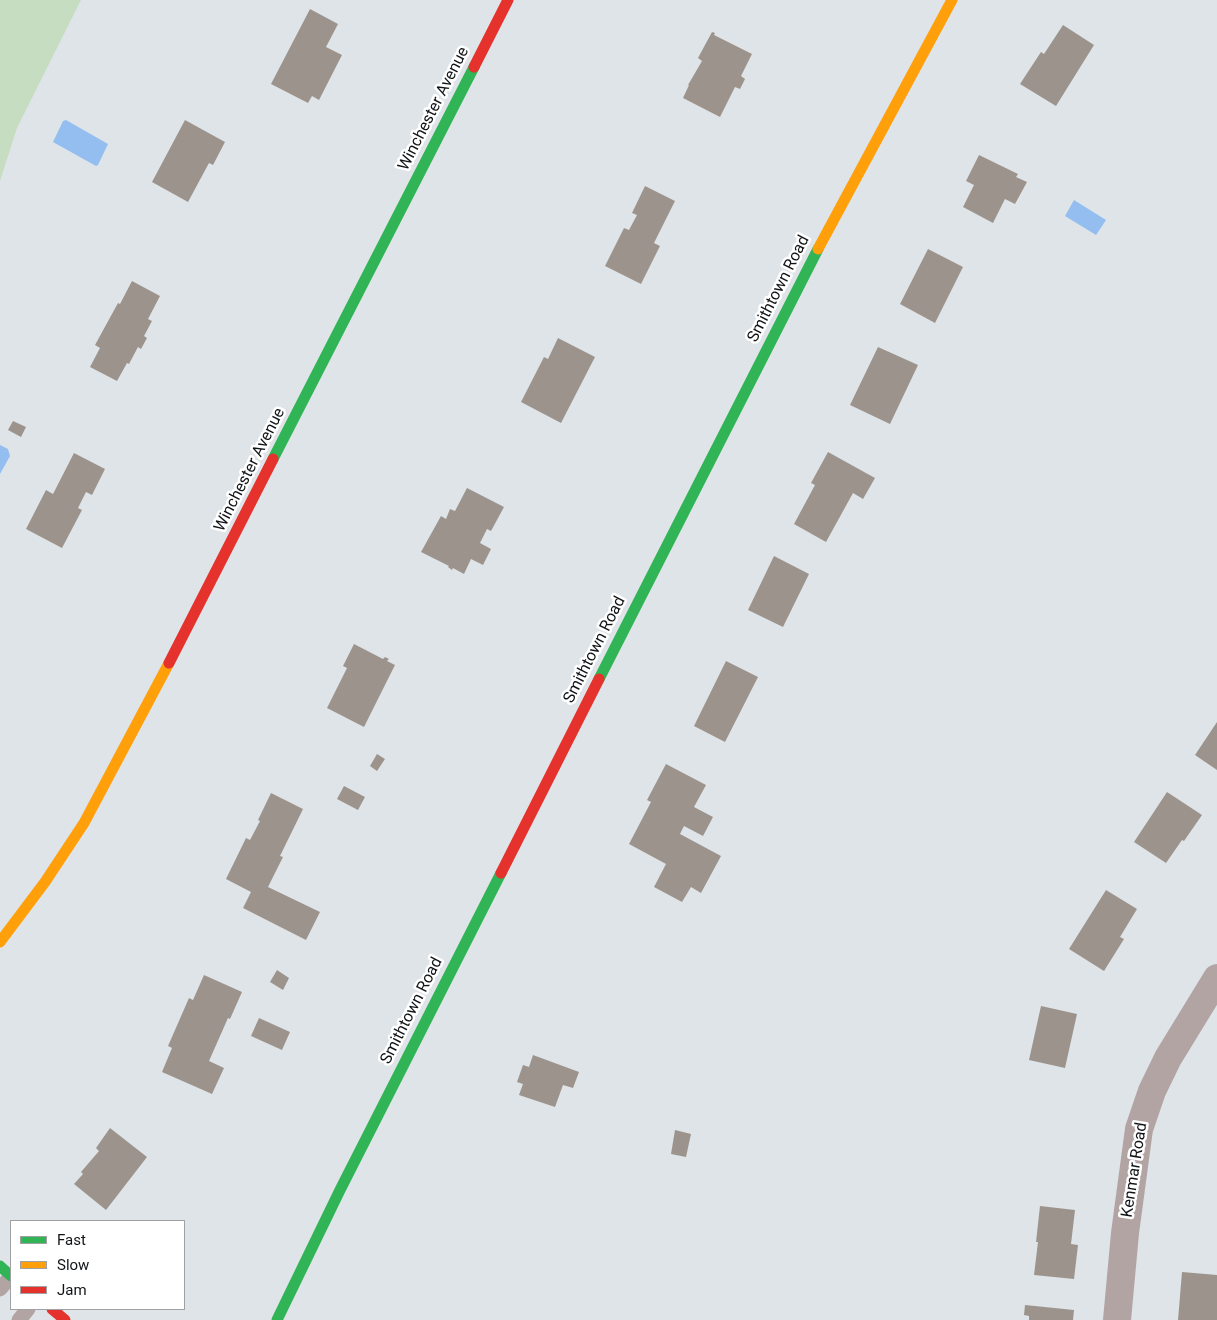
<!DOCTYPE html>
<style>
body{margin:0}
#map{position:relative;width:1217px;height:1320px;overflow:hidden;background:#dfe4e8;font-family:Roboto,sans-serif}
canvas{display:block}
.legend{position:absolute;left:10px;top:1220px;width:175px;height:90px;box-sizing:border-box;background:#fff;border:1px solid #a0a1a2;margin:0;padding:6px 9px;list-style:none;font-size:15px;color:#111417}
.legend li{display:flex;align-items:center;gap:10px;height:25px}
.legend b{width:25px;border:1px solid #a0a1a2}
</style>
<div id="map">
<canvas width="1217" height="1320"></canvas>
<ul class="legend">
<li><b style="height:6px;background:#30b455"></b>Fast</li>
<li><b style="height:6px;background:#ff9f0a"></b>Slow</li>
<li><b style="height:6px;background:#e5322d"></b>Jam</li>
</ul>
</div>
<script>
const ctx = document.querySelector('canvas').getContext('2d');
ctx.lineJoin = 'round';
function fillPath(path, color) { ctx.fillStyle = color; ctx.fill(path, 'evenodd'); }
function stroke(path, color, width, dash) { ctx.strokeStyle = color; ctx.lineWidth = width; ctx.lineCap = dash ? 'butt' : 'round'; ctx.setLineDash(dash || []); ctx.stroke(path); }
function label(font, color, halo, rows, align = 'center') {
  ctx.font = font + ' Roboto,sans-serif'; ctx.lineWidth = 5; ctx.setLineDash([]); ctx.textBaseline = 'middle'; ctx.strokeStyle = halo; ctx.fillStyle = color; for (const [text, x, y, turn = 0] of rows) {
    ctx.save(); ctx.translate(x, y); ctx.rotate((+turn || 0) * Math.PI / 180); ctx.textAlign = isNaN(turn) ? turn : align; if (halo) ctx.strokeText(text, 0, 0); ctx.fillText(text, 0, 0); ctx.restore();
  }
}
fillPath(new Path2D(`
 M 0,0 L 81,0 L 17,128 L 0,181 Z`), '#c6ddc2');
fillPath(new Path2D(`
 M 66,120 L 108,144 L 98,165 L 96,166 L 53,142 L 63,121 Z
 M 1074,200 L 1106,220 L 1096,235 L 1065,216 Z
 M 0,445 L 8,449 L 10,456 L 0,474 Z`), '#93beef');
fillPath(new Path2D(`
 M 310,9 L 338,24 L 326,47 L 342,55 L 319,100 L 312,96 L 308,103 L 271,84 Z
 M 1063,25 L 1094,45 L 1056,106 L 1020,84 L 1041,52 L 1044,54 Z
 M 712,32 L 715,33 L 714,35 L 752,54 L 741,76 L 745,79 L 740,89 L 735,87 L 720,117 L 683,98 L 689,85 L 688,85 L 702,61 L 698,58 Z
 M 185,120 L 225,142 L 213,165 L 209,163 L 188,202 L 152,182 Z
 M 979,155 L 1018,174 L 1016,177 L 1027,182 L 1015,204 L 1005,199 L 993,223 L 963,207 L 974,185 L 966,181 Z
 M 645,186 L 675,201 L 654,243 L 660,246 L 641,284 L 605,266 L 624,228 L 629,230 L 637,215 L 632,213 Z
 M 928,249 L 963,267 L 935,323 L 900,304 Z
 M 132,281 L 160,296 L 148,319 L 152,321 L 144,336 L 147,338 L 141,349 L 138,347 L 129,364 L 127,363 L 117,381 L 90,367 L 100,348 L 95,345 L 118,303 L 120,304 Z
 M 558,338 L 595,357 L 561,423 L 521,402 L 544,357 L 548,359 Z
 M 878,347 L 918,365 L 890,424 L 850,405 Z
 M 13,421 L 26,427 L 21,437 L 8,430 Z
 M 828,452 L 875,478 L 863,499 L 853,493 L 826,542 L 794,524 L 815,485 L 811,483 Z
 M 74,453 L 105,469 L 92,495 L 86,492 L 78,508 L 82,510 L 62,548 L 26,529 L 46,490 L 53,494 Z
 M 467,488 L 504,507 L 491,531 L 487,529 L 480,543 L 491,549 L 483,565 L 471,559 L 464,574 L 453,568 L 452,570 L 448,567 L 449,566 L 421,552 L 441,516 L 446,519 L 450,509 L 455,511 Z
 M 774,556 L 809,574 L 783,627 L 748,610 Z
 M 354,644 L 383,659 L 385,657 L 389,659 L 387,661 L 395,665 L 364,727 L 327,708 L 347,668 L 343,666 Z
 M 726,661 L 758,677 L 725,742 L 694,726 Z
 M 1217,722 L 1217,770 L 1195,755 Z
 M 377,754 L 385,759 L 377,771 L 370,766 Z
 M 666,764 L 706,785 L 694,807 L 713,817 L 703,836 L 684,826 L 680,834 L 721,856 L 701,893 L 691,887 L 682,902 L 654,887 L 666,864 L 629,844 L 651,802 L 647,800 Z
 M 344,786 L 365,797 L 358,810 L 337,799 Z
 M 1167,792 L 1202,815 L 1184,841 L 1182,840 L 1166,863 L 1134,842 Z
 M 271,793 L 303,809 L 280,856 L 283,857 L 268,887 L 320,912 L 306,940 L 243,908 L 251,892 L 226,879 L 246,838 L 250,840 L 260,821 L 258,820 Z
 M 1106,890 L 1137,909 L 1120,937 L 1124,939 L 1104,971 L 1069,949 Z
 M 277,970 L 289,978 L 283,990 L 270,982 Z
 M 204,975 L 242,992 L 230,1019 L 228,1018 L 209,1061 L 224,1068 L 212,1094 L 162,1072 L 172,1048 L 168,1046 L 189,998 L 193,1000 Z
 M 1041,1006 L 1077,1014 L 1065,1068 L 1029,1060 Z
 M 259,1018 L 290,1032 L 282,1050 L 251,1036 Z
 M 533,1055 L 579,1072 L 573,1088 L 563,1085 L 555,1107 L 519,1095 L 523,1084 L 517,1082 L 523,1065 L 529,1067 Z
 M 110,1128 L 147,1157 L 106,1210 L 74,1184 L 83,1174 L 81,1172 L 99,1151 L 96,1148 Z
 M 675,1130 L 691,1134 L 686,1157 L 671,1154 Z
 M 1040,1206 L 1075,1210 L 1071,1244 L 1078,1245 L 1074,1279 L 1034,1275 L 1038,1242 L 1036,1242 Z
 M 1182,1272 L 1217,1275 L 1217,1320 L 1178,1320 Z
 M 1025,1305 L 1074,1310 L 1073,1320 L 1029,1320 L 1029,1316 L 1024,1315 Z`), '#9c948c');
stroke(new Path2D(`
 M 0,1289 L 11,1276
 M 19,1320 L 28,1309`), '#b3a4a4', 15);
stroke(new Path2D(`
 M 1117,1320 L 1125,1233 L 1139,1129 L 1152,1091 L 1168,1058 L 1217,978`), '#b3a4a4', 28);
stroke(new Path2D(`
 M 273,459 L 474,67
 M 599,679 L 818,249
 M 0,1266 L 11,1276
 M 277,1320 L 340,1190 L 501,873`), '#30b455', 11);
stroke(new Path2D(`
 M 818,249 L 952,0
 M 0,942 L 45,882 L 84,823 L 169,663`), '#ff9f0a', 11);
stroke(new Path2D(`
 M 474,67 L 508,0
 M 169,663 L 273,459
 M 501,873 L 599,679
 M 52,1309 L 65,1320`), '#e5322d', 11);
label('16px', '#111417', '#fff', [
 ["Winchester Avenue",434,109,-63],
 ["Smithtown Road",779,289,-63],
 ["Winchester Avenue",250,470,-63],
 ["Smithtown Road",595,650,-63],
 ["Smithtown Road",412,1011,-63],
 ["Kenmar Road",1135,1170,-81]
]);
</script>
